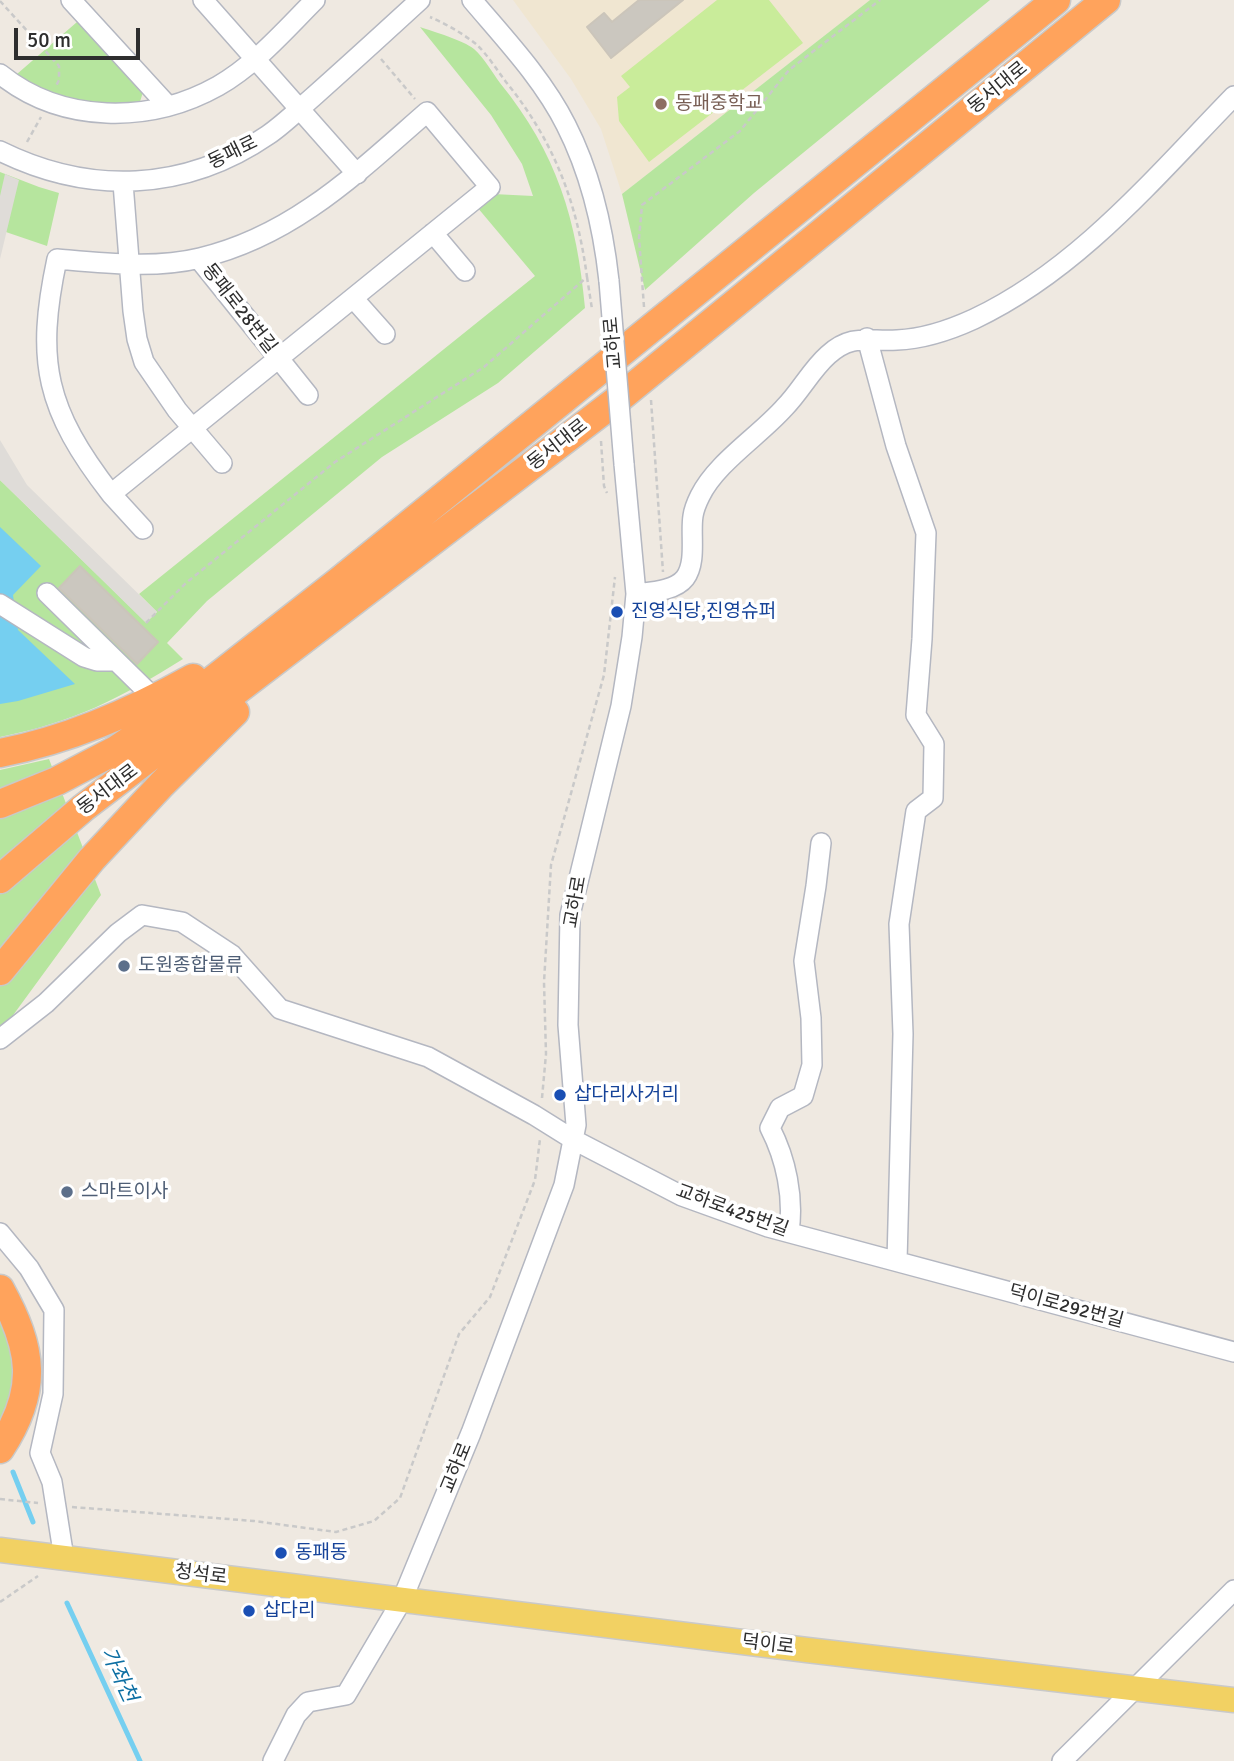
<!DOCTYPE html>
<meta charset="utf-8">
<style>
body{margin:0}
#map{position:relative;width:1234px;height:1761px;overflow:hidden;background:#efe9e1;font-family:Signika,sans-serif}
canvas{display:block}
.scale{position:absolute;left:14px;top:28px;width:126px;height:32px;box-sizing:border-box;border:4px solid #2e2e2e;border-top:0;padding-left:9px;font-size:21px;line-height:24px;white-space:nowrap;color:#2e2e2e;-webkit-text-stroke:5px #fff;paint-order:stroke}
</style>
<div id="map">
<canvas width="1234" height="1761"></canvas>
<div class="scale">50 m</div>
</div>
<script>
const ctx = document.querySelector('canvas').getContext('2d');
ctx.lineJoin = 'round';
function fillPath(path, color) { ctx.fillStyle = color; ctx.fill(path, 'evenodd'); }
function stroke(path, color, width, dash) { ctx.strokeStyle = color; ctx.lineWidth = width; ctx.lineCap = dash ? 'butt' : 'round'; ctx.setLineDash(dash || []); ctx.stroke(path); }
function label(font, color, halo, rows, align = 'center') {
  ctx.font = font + ' Signika,"Noto Sans KR",sans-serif'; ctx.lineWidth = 7; ctx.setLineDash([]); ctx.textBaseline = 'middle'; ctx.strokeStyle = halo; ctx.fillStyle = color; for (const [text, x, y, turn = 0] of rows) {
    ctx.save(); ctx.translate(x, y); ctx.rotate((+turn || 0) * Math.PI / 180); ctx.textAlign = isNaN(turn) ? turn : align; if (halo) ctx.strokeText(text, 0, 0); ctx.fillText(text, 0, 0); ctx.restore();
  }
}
fillPath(new Path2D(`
 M 513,0 L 870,0 L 622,194 L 601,129 L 571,79 Z`), '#f0e6d1');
fillPath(new Path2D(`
 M 870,0 L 990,0 L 754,193 L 645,290 L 622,194 Z
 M 77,22 L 143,92 L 139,105 C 89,103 60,102 17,74 Z
 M 420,27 C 434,32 463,40 474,49 C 484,58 492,72 500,83 C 557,153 577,220 585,308 L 498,383 L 382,457 L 207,601 L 167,643 L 183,659 C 119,699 74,722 0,737 L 0,480 L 146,622 L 157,612 L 139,594 L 535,276 L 477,207 L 493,194 L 533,196 L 522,164 L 491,115 Z
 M 0,172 L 39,187 L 59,193 L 47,246 L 0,230 Z
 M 49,759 L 101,895 L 0,1033 L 0,770 Z
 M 0,1315 L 14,1356 L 16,1386 L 0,1432 Z`), '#b6e59e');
fillPath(new Path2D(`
 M 717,0 L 769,0 L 803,43 L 649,162 L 619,121 L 617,97 L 630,87 L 621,76 Z`), '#c9ec9a');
fillPath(new Path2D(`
 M 5,174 L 19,180 L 0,259 L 0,196 Z
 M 0,440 L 27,485 L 157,612 L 146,623 L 0,480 Z`), '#dfdcd8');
fillPath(new Path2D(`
 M 0,527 L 41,566 L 13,595 L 18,630 L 75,684 L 18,701 L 0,704 Z`), '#75cff0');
stroke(new Path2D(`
 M 13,1472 L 33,1522
 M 67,1603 L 140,1761`), '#75cff0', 5);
const building = new Path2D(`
 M 639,0 L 683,0 L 611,58 L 587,27 L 604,13 L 612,22 Z
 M 80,566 L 158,642 L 137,664 L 59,588 Z`);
fillPath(building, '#cbc7bf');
stroke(building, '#cbc5ba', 2);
const minor = new Path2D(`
 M 71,0 L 168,106
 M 203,0 L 357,174
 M 472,0 C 505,39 543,79 566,125 C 591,174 603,226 609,281
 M 0,74 C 62,124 150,124 218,86 C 255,65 285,30 315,0
 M 427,112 L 490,187 L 111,494 C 46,410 35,362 57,259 C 103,263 155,269 200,258 C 293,236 357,173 427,112 Z
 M 0,151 C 89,195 185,192 268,135 C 284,124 298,110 313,97 C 349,65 384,33 420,0
 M 123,183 L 133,311 L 137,339 L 144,362 L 177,410 L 222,463
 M 433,233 L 465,271
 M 199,259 L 308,395
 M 353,298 L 385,334
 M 867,338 L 896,446 L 926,533 L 922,639 L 916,715 L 934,744 L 933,798 L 916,811 L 899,924 L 903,1034 L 897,1261
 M 111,494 L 143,529
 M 47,593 L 155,699
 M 636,594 C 650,592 675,591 685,578 C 697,562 690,534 693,516 C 694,509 697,502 700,496 C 716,463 759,436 784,408 C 800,392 811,370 828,355 C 852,333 869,342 897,340 C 924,339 950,330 974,319 C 1078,270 1155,177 1234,96
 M 0,604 L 84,657 L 97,661 L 116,661
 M 0,1039 L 46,1003 L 118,933 L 142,915 L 182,922 L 232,955 L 280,1009 L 428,1057 L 534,1115 L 574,1140 L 682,1196 L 768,1227 L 1234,1352
 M 789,1232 C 794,1197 786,1159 770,1128 L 780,1108 L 803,1096 L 812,1065 L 811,1018 L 804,961 L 816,886 L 821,843
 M 0,1233 L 29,1268 L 54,1310 L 53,1394 L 40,1453 L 52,1482 L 64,1558
 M 273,1761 L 296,1715 L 308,1702 L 346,1695 L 402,1600 L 471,1433 L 564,1185 L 576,1125 L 568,1025 L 570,915 L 621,706 L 632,637 L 636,594 L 624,464
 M 1062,1761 L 1234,1590`);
const major = new Path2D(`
 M 0,1550 L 807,1650 L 1234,1700`);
const highway = new Path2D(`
 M 0,753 C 69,740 132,712 193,678
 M 0,804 L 57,781 L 116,750 L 167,716 L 338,582 L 1056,0
 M 0,879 L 83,808 L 617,400 L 1106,0
 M 0,971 L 92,859 L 162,784 L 235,712
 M 0,1289 C 33,1349 39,1390 0,1449`);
stroke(minor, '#b4b7c1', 22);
stroke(major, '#c9c9c9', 27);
stroke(highway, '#c9c9c9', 31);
stroke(new Path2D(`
 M 0,1 L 59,66 L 59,80 L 56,86
 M 381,59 L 415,99
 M 27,142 L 41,117
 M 587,277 L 592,309
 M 644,307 L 639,238 L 642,205 L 740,131 L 789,70 L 880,0
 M 651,400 L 663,572
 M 601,441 L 604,486 L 607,493
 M 146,623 L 186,583 L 335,462 L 484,367 L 587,277 C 577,202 554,141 506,82 C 497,70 487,54 476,44 C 462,33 446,24 430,17
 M 542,1098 L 546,1054 L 544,982 L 551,865 L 604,675 L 615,577
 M 0,1499 L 38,1503
 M 72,1507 L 254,1521 L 336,1532 L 374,1521 L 400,1498 L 459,1334 L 490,1297 L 535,1180 L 540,1139
 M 0,1602 L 38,1576`), '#c9c9c9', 2.5, [5, 3.5]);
stroke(minor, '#fff', 19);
stroke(major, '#f2d163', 24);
stroke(highway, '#ffa35c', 28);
const minorBridge = new Path2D(`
 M 609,281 L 624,464`);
stroke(minorBridge, '#b4b7c1', 22, []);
stroke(minorBridge, '#fff', 19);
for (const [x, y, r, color] of [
 [661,104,7,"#8d6e63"],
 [617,612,7,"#1a4fb4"],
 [124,966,7,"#5c6f8a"],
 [560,1095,7,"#1a4fb4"],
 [67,1192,7,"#5c6f8a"],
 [281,1553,7,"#1a4fb4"],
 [249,1611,7,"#1a4fb4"]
]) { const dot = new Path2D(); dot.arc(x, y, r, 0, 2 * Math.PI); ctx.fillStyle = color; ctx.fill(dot); stroke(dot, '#fff', 2.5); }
label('19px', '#2e2e2e', '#fff', [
 ["동서대로",998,88,-39],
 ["동패로",233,153,-26],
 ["동패로28번길",239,309,52],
 ["교하로",614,343,-95],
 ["동서대로",558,445,-38],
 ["동서대로",108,790,-37],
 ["교하로",576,902,-80],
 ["교하로425번길",732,1211,20],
 ["덕이로292번길",1066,1307,15],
 ["교하로",457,1468,-68],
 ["청석로",201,1575,7],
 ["덕이로",768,1645,7]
]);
label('19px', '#785e54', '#fff', [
 ["동패중학교",675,104]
], 'left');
label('19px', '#164399', '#fff', [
 ["진영식당,진영슈퍼",631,612],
 ["삽다리사거리",574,1095],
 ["동패동",295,1553],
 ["삽다리",263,1611]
], 'left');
label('19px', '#4e5e75', '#fff', [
 ["도원종합물류",138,966],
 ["스마트이사",81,1192]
], 'left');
label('italic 21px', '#0d6fa3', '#fff', [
 ["가좌천",118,1675,65]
]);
</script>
